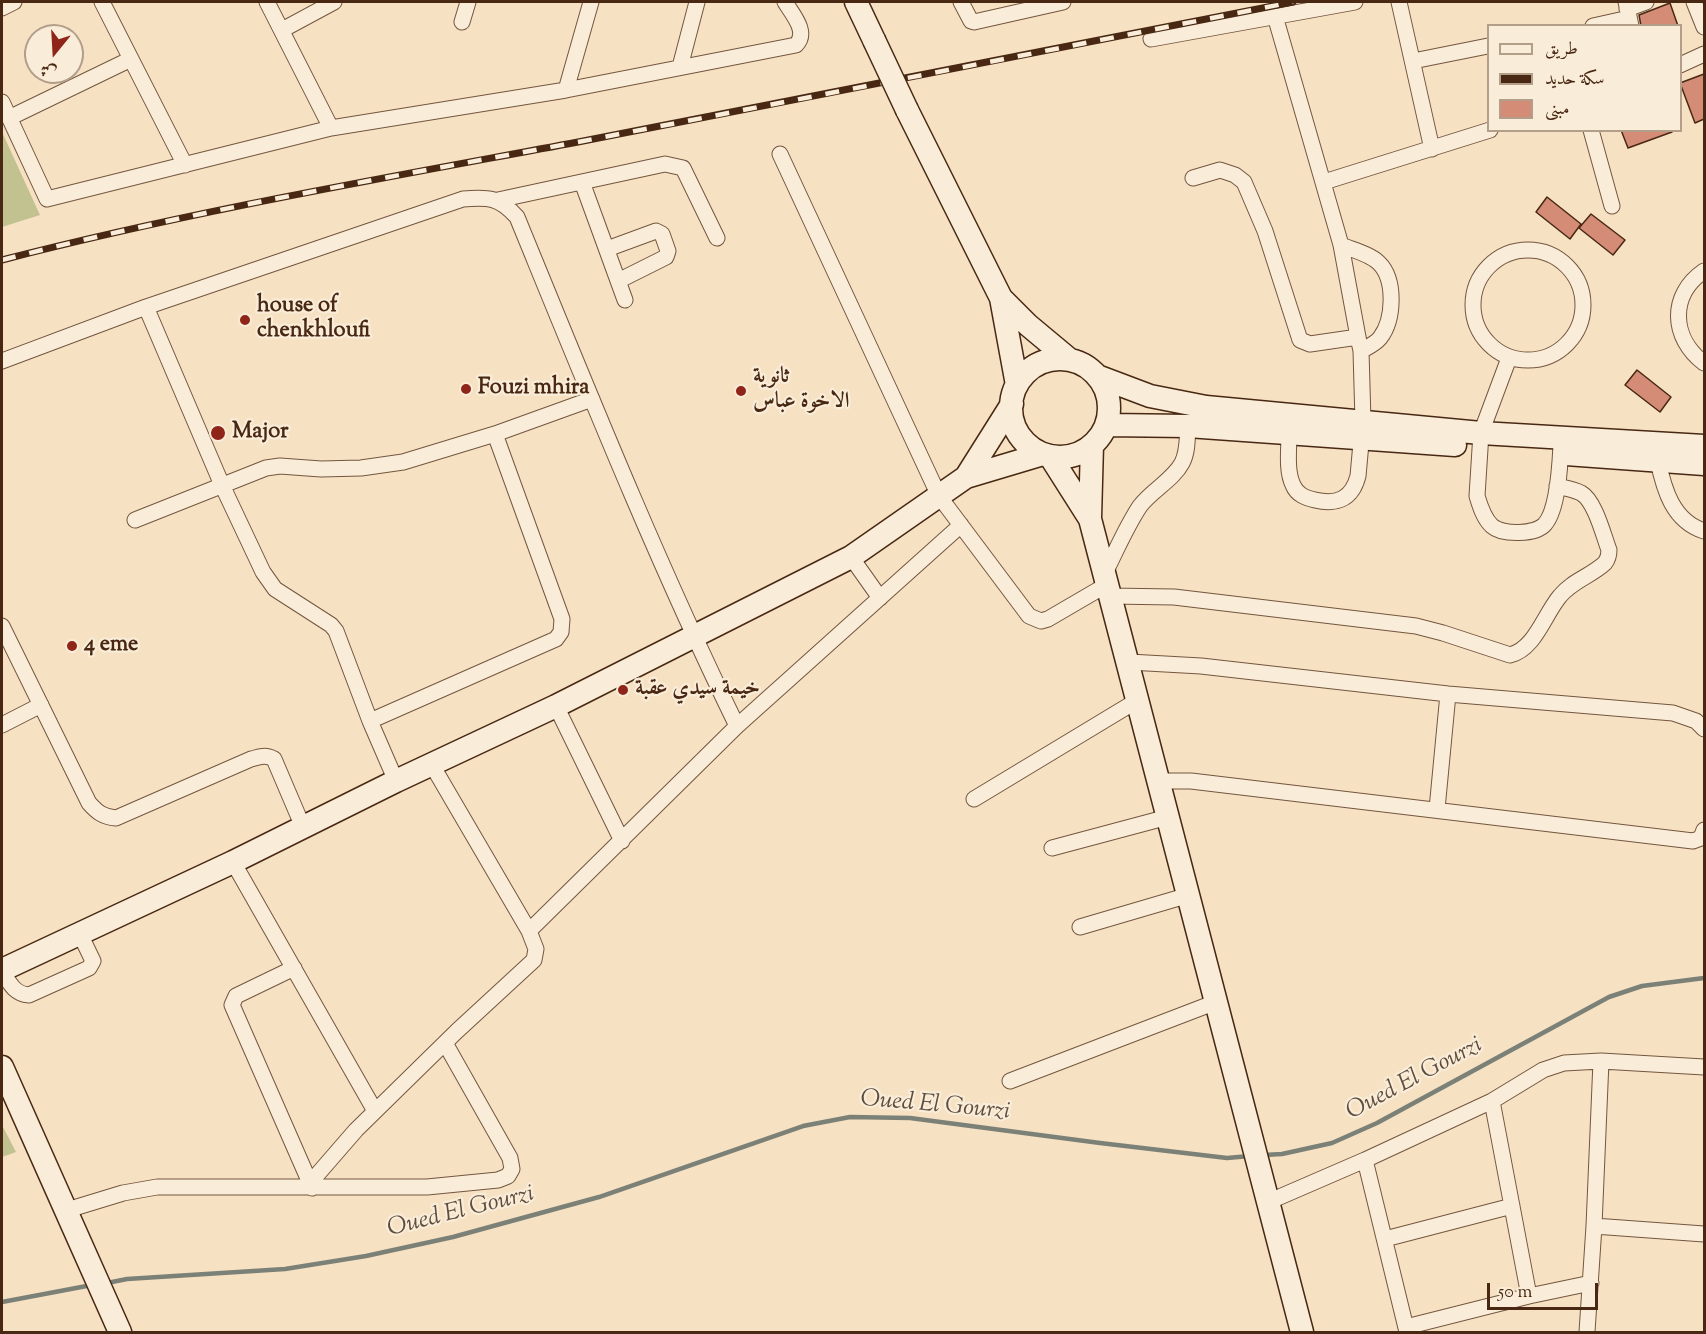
<!DOCTYPE html>
<meta charset="utf-8">
<style>
body{margin:0}
#map{position:relative;width:1706px;height:1334px;overflow:hidden;background:#f6e1c3;font-family:"Sorts Mill Goudy",Amiri,serif}
canvas{display:block}
.frame{position:absolute;inset:0;border:3px solid #482813;pointer-events:none}
.legend{position:absolute;left:1487px;top:24px;width:195px;height:108px;box-sizing:border-box;background:#f9ecd8;border:2px solid #b29e89;margin:0;padding:8px 10px;list-style:none;font-size:18px;color:#482813}
.legend li{display:flex;align-items:center;gap:12px;height:30px}
.legend b{width:30px;border:2px solid #b29e89}
.north{position:absolute;left:24px;top:24px;width:60px;height:60px;box-sizing:border-box;background:#f9ecd8;border:2px solid #b29e89;border-radius:50%;rotate:198deg;font-size:16px;font-weight:700;line-height:24px;text-align:center;color:#482813}
.north::after{content:'';display:block;margin:auto;width:21px;height:27px;background:#8f2418;clip-path:polygon(50% 0,100% 100%,50% 72%,0 100%)}
.scale{position:absolute;left:1487px;top:1283px;width:111px;height:27px;box-sizing:border-box;border:3px solid #482813;border-top:0;padding-left:8px;font-size:18px;line-height:21px;white-space:nowrap;color:#482813;-webkit-text-stroke:4px #f9ecd8;paint-order:stroke}
</style>
<div id="map">
<canvas width="1706" height="1334"></canvas>
<div class="frame"></div>
<ul class="legend">
<li><b style="height:8px;background:#f9ecd8"></b>طريق</li>
<li><b style="height:8px;background:#482813"></b>سكة حديد</li>
<li><b style="height:16px;background:#d58c77"></b>مبنى</li>
</ul>
<div class="north">ش</div>
<div class="scale">50 m</div>
</div>
<script>
const ctx = document.querySelector('canvas').getContext('2d');
ctx.lineJoin = 'round';
function fillPath(path, color) { ctx.fillStyle = color; ctx.fill(path, 'evenodd'); }
function stroke(path, color, width, dash) { ctx.strokeStyle = color; ctx.lineWidth = width; ctx.lineCap = dash ? 'butt' : 'round'; ctx.setLineDash(dash || []); ctx.stroke(path); }
function label(font, color, halo, rows, align = 'center') {
  ctx.font = font + ' "Sorts Mill Goudy",Amiri,serif'; ctx.lineWidth = 4.5; ctx.setLineDash([]); ctx.textBaseline = 'middle'; ctx.strokeStyle = halo; ctx.fillStyle = color; for (const [text, x, y, turn = 0] of rows) {
    ctx.save(); ctx.translate(x, y); ctx.rotate((+turn || 0) * Math.PI / 180); ctx.textAlign = isNaN(turn) ? turn : align; if (halo) ctx.strokeText(text, 0, 0); ctx.fillText(text, 0, 0); ctx.restore();
  }
}
fillPath(new Path2D(`
 M 2,132 L 40,215 L 2,227 Z
 M 2,1125 L 16,1152 L 2,1157 Z`), '#c2c190');
stroke(new Path2D(`
 M 1264,1155 L 1282,1154 L 1332,1143 L 1377,1123 L 1609,997 L 1642,986 L 1704,978
 M 107,1283 L 127,1279 L 285,1269 L 366,1256 L 453,1237 L 599,1197 L 803,1126 L 850,1117 L 910,1118 L 1100,1143 L 1227,1158 L 1250,1156
 M 2,1302 L 92,1285`), '#7c8177', 4.5);
const building = new Path2D(`
 M 1670,3 L 1678,26 L 1641,26 L 1639,15 Z
 M 1704,74 L 1704,119 L 1695,123 L 1680,83 Z
 M 1621,130 L 1672,130 L 1672,132 L 1628,148 Z
 M 1547,197 L 1581,224 L 1570,239 L 1536,212 Z
 M 1591,214 L 1625,240 L 1613,255 L 1579,228 Z
 M 1637,370 L 1671,397 L 1660,412 L 1625,385 Z`);
fillPath(building, '#d58c77');
stroke(building, '#482813', 1.5);
const street = new Path2D(`
 M 102,2 L 185,165
 M 267,2 L 331,128
 M 961,2 L 971,21 L 974,22 L 1063,2
 M 1399,2 L 1432,149
 M 1626,2 L 1631,26
 M 1694,2 L 1704,27
 M 2,8 L 14,2
 M 1627,9 L 1646,2
 M 1275,16 L 1341,245 L 1358,337 L 1361,351 L 1363,421 L 1358,476 C 1352,499 1337,505 1315,500 C 1306,498 1297,495 1293,485 C 1286,471 1289,449 1289,434
 M 462,22 L 468,2
 M 1593,26 L 1629,18
 M 282,30 L 334,2
 M 1151,39 L 1355,2
 M 1413,61 L 1488,46
 M 1680,65 L 1704,54
 M 680,67 L 697,2
 M 566,90 L 591,2
 M 2,102 L 47,199 L 331,128 L 566,90 L 796,45 C 809,32 792,14 785,2
 M 9,118 L 131,59
 M 1591,130 L 1612,206
 M 780,154 L 939,496 L 1029,616 L 1041,621 L 1048,619 L 1108,584
 M 1193,178 L 1220,170 L 1235,175 L 1244,182 L 1265,231 L 1300,340 L 1310,344 L 1358,337
 M 582,182 L 625,300
 M 1324,182 L 1490,130
 M 498,200 L 665,164 L 683,168 L 717,238
 M 1341,245 C 1353,250 1370,254 1379,263 C 1396,280 1394,320 1380,338 C 1375,344 1368,347 1361,351
 M 607,249 L 656,231 L 662,234 L 668,251 L 666,257 L 618,281
 M1473 305a55 55 0 1 1 110 0a55 55 0 1 1-110 0Z
 M 1704,271 C 1669,295 1671,338 1704,363
 M 146,307 L 222,485 L 263,572 L 275,589 L 331,625 L 336,631 L 370,721 L 396,781
 M 1509,358 L 1481,433 L 1477,496 C 1480,506 1484,519 1492,526 C 1502,535 1536,535 1545,524 C 1558,509 1560,465 1561,445
 M 2,361 L 146,307 L 463,199 C 489,197 499,197 517,217 C 587,388 656,560 737,726
 M 1658,461 C 1664,490 1673,521 1704,531
 M 135,520 L 266,468 L 280,466 L 321,469 L 361,468 L 403,462 L 495,434 L 592,399
 M 851,557 L 880,598
 M 1105,573 C 1116,551 1126,527 1140,506 C 1152,490 1173,480 1182,463 C 1188,452 1187,438 1188,426
 M 1110,596 L 1174,597 L 1416,626 L 1443,633 L 1510,655 C 1535,649 1544,615 1560,596 C 1572,581 1591,576 1605,563 C 1608,559 1609,555 1609,550 C 1603,534 1595,501 1581,493 C 1573,489 1565,488 1557,486
 M 2,626 L 89,803 C 97,812 103,817 116,818 L 251,759 C 260,757 265,754 274,759 L 303,827
 M 1129,662 L 1201,666 L 1448,694 L 1673,713 L 1696,721 L 1704,729
 M 556,706 L 622,841
 M 370,721 L 556,639 L 561,632 L 562,619 L 495,434
 M 2,725 L 41,705
 M 1158,781 L 1191,781 L 1693,841 L 1701,838 L 1704,830
 M 974,799 L 1138,700
 M 1437,809 L 1448,694
 M 1052,848 L 1168,817
 M 233,862 L 375,1111
 M 1080,927 L 1189,895
 M 529,931 L 737,726 L 961,525
 M 294,968 L 236,996 L 232,1005 L 310,1183
 M 2,971 C 9,982 14,994 29,995 L 89,968 L 93,961 L 80,934
 M 1010,1081 L 1216,1002
 M 1492,1101 L 1529,1296
 M 1365,1160 L 1407,1332
 M 312,1188 L 310,1183 L 356,1130 L 457,1031 L 534,960 L 536,949 L 529,931 L 432,765
 M 1268,1202 L 1365,1160 L 1492,1101 L 1543,1070 L 1564,1063 L 1601,1061 L 1704,1067
 M 64,1211 L 123,1193 L 157,1187 L 427,1187 L 498,1180 L 508,1176 L 512,1169 L 510,1158 L 445,1043
 M 1594,1226 L 1704,1234
 M 1385,1239 L 1512,1206
 M 1406,1327 L 1529,1296 L 1591,1283
 M 1587,1332 L 1594,1226 L 1601,1061`);
const secondary = new Path2D(`
 M 856,2 L 874,40
 M 907,110 L 1001,298 L 1017,385
 M 1001,298 L 1028,325 L 1070,360
 M1011 408a49 49 0 1 1 98 0a49 49 0 1 1-98 0Z
 M 1097,376 L 1150,396 L 1206,407 L 1481,433 L 1704,446
 M 1107,425 L 1188,426 L 1455,445
 M 1566,454 L 1704,464
 M 1050,456 L 1090,519 L 1302,1332
 M 966,477 L 1012,404
 M 1090,518 L 1092,445
 M 2,970 L 233,862 L 396,781 L 556,706 L 851,557 L 966,477 L 1043,454
 M 2,1067 L 120,1332`);
stroke(street, '#74563f', 17);
stroke(secondary, '#482813', 25);
stroke(street, '#f9ecd8', 15);
stroke(secondary, '#f9ecd8', 22);
const rail = new Path2D(`
 M 2,260 C 192,211 385,178 578,142 C 817,96 1055,49 1293,2`);
stroke(rail, '#482813', 7);
stroke(rail, '#f9ecd8', 4.5, [14]);
const secondaryBridge = new Path2D(`
 M 874,40 L 907,110`);
stroke(secondaryBridge, '#482813', 25, []);
stroke(secondaryBridge, '#f9ecd8', 22);
for (const [x, y, r, color] of [
 [245,320,6,"#8f2418"],
 [466,389,6,"#8f2418"],
 [741,391,6,"#8f2418"],
 [218,433,8,"#8f2418"],
 [72,646,6,"#8f2418"],
 [623,690,6,"#8f2418"]
]) { const dot = new Path2D(); dot.arc(x, y, r, 0, 2 * Math.PI); ctx.fillStyle = color; ctx.fill(dot); stroke(dot, '#f9ecd8', 2); }
label('bold 22px', '#482813', '#f9ecd8', [
 ["house of",257,307],
 ["chenkhloufi",257,332],
 ["ثانوية",753,378],
 ["الاخوة عباس",753,403],
 ["Fouzi mhira",478,389],
 ["Major",232,433],
 ["4 eme",84,646],
 ["خيمة سيدي عقبة",635,690]
], 'left');
label('italic 24px', '#5e4d3c', '#f9ecd8', [
 ["Oued El Gourzi",1415,1080,-28],
 ["Oued El Gourzi",935,1107,5],
 ["Oued El Gourzi",461,1213,-14]
]);
</script>
